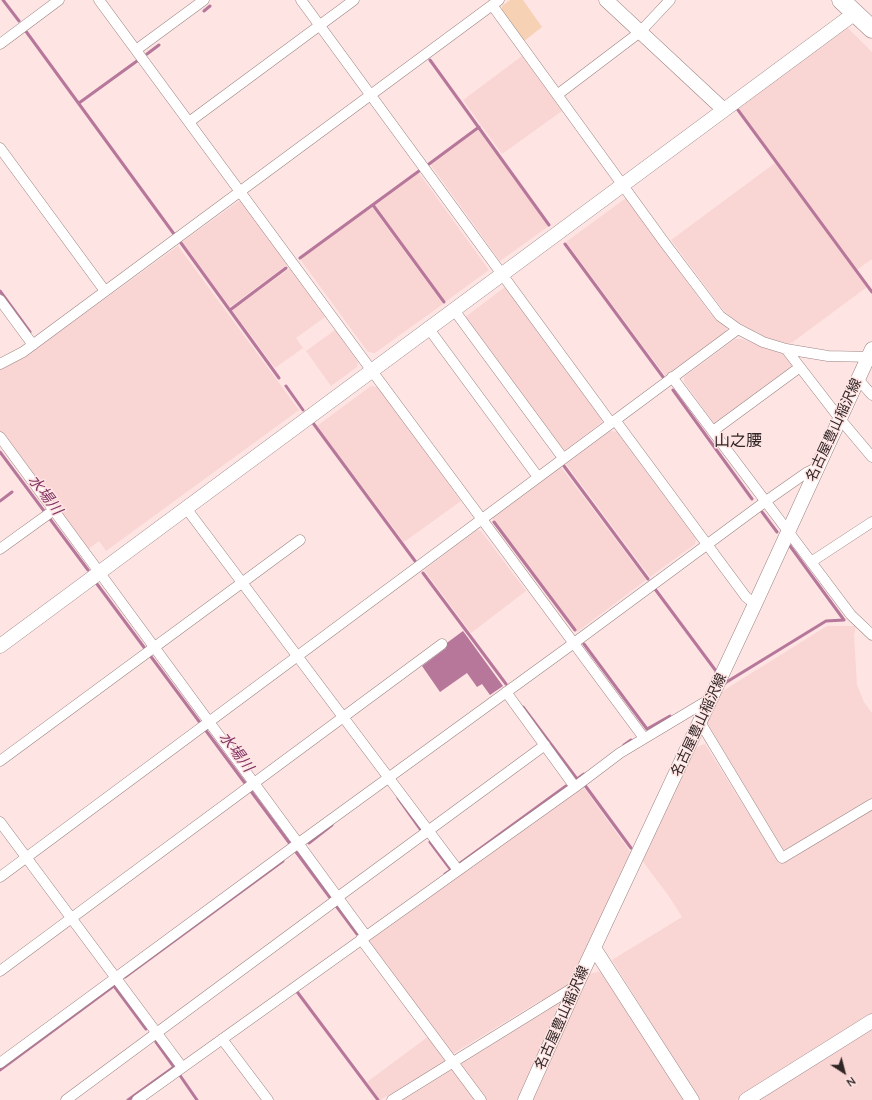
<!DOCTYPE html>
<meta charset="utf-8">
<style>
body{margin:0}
#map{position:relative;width:872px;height:1100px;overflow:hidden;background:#fee4e3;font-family:Quicksand,sans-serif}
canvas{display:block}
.north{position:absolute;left:824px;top:1052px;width:40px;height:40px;-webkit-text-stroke:3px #fee4e3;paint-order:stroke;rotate:144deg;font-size:11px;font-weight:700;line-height:16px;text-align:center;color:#302626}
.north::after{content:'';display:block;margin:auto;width:14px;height:18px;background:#302626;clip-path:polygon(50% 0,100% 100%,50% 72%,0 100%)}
</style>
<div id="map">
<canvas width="872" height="1100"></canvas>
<div class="north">N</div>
</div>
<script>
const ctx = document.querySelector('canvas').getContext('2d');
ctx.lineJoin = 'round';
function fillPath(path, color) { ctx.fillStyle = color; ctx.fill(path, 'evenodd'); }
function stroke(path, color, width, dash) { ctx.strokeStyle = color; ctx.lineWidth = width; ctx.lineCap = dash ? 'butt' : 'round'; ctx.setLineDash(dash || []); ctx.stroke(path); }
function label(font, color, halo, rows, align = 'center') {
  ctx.font = font + ' Quicksand,"Noto Sans JP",sans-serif'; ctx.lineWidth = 3; ctx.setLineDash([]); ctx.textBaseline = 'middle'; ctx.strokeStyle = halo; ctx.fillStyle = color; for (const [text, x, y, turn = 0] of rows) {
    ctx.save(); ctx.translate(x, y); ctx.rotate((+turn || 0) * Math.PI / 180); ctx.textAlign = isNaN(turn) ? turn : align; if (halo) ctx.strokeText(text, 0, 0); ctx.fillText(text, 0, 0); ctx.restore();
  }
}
fillPath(new Path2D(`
 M 847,27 L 872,52 L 872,259 L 857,270 L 738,107 Z
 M 522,56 L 562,111 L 502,154 L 463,100 Z
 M 478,129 L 549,226 L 500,261 L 430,164 Z
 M 775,163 L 867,287 L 790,344 L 770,339 L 752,330 L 736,321 L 724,311 L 671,240 Z
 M 419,173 L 489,270 L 445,302 L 375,205 Z
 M 626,198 L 709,312 L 727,328 L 725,333 L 666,377 L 566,242 Z
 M 239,201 L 242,201 L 288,264 L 230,307 L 182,242 Z
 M 372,207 L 443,304 L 375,353 L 368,352 L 300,259 Z
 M 178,246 L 299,410 L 106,551 L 99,541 L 87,550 L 0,432 L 0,369 L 26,356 Z
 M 290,268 L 325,317 L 296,338 L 303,348 L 275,368 L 232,310 Z
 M 505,287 L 602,419 L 601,423 L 564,451 L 464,318 Z
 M 335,330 L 358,362 L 357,367 L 331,386 L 306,351 Z
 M 735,339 L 742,339 L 765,348 L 786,355 L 794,367 L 715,425 L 684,382 L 684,377 Z
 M 371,386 L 378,387 L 461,501 L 404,542 L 317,426 Z
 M 610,431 L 617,432 L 696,539 L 695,544 L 650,577 L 566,464 Z
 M 561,467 L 646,580 L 577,632 L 492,518 Z
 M 477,530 L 481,531 L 526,591 L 471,633 L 424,570 Z
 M 827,626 L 856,626 L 854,635 L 857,685 L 864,702 L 872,713 L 872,800 L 789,851 L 783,849 L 706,721 L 718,694 Z
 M 705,744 L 780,864 L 872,807 L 872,1014 L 736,1100 L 699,1100 L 612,960 L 682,917 L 668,895 L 641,859 L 694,748 Z
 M 582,785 L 631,853 L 570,985 L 543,1002 L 541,1000 L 451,1055 L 365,940 Z
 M 604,971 L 685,1100 L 529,1100 L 587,974 Z
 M 559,1003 L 561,1004 L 517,1100 L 486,1100 L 459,1064 Z
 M 872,1028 L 872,1100 L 757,1100 Z
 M 429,1036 L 446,1059 L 444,1063 L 380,1100 L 367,1082 Z
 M 451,1069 L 454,1070 L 476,1100 L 401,1100 Z`), '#f9d6d4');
fillPath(new Path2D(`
 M 510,0 L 523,0 L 542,27 L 524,41 L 502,10 L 502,6 Z`), '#f7d1b3');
fillPath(new Path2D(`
 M 463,631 L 503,686 L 490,695 L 482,684 L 477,687 L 467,673 L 440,692 L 422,666 L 446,648 L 444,645 Z`), '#b6779b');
stroke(new Path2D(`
 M 3,0 L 19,21
 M 204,11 L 210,6
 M 25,30 L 174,234
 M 147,54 L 159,45
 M 430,60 L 549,225
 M 79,103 L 137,61
 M 738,110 L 872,292
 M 429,164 L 479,127
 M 373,205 L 444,302
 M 181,243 L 279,378
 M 565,244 L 663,377
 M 300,258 L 419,171
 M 0,291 L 30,332
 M 230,310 L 286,268
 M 286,386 L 303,410
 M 673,390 L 752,499
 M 313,423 L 415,561
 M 0,452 L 88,570
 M 564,466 L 648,579
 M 0,501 L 12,492
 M 762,512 L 777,532
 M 494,522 L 575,630
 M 790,546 L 844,620
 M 423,573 L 506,684
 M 97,584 L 357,934
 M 655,589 L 716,671
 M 584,644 L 647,729 L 670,716
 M 725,683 L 826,621 L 844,620
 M 523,707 L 577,779 L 584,774
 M 624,745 L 631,740
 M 584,784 L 631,848
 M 398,798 L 420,829
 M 430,842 L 451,870 L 445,874
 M 309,843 L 332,825
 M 459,864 L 566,786
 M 125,977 L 283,861
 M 114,986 L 146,1029
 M 295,989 L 378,1100
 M 0,1070 L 115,985
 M 179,1074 L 197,1100
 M 128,1100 L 174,1067 L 156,1042`), '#b6779b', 3);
const street = new Path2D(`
 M 99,0 L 372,371 L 644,738
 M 301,0 L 611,423
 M 492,5 L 664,242 L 720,316 L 738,329 L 763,342 L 786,349 L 828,356 L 872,357
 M 0,44 L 59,0
 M 136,50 L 204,0
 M 557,95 L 640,32 L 670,0
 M 189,122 L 354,0
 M 0,148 L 105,291
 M 0,300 L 33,345
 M 454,310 L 563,458
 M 429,329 L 538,477
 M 786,349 L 840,419 L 872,457
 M 0,364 L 23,352 L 499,0
 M 672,377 L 851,615 L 872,635
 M 858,379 L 872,395
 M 615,420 L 746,597 L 755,604
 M 713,431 L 800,367
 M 0,437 L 298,843 L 366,936
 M 186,508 L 458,870
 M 0,549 L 54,510
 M 811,562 L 872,522
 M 506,692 L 575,787
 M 700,722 L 782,858 L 872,804
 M 0,761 L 300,540
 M 0,822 L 182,1067
 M 0,877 L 738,329
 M 338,897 L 545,745
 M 361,939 L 481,1100
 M 0,971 L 442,644
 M 222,1039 L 268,1100
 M 0,1063 L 296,845 L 574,643 L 766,501 L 806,473 L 818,467
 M 66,1100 L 339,898
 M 137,1100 L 575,787 L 620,753 L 710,699
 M 392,1100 L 576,986`);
const secondary = new Path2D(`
 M 606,0 L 724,110
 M 0,646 L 855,13
 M 594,948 L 692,1100
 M 525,1100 L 576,986 L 755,604 L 872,349
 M 746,1100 L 872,1021`);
const highway = new Path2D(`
 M 841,0 L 872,29`);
stroke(street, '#9b8482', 11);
stroke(secondary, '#9b8482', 15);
stroke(highway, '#9b8482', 19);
stroke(street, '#fff', 10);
stroke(secondary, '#fff', 14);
stroke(highway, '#fff', 18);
label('14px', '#302626', '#fee4e3', [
 ["名古屋豊山稲沢線",834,430,-65],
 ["名古屋豊山稲沢線",699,725,-65],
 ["名古屋豊山稲沢線",562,1018,-66]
]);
label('italic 15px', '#803263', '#fee4e3', [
 ["水場川",45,495,53],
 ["水場川",236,752,53]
]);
label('16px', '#302626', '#fee4e3', [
 ["山之腰",738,441]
]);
</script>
